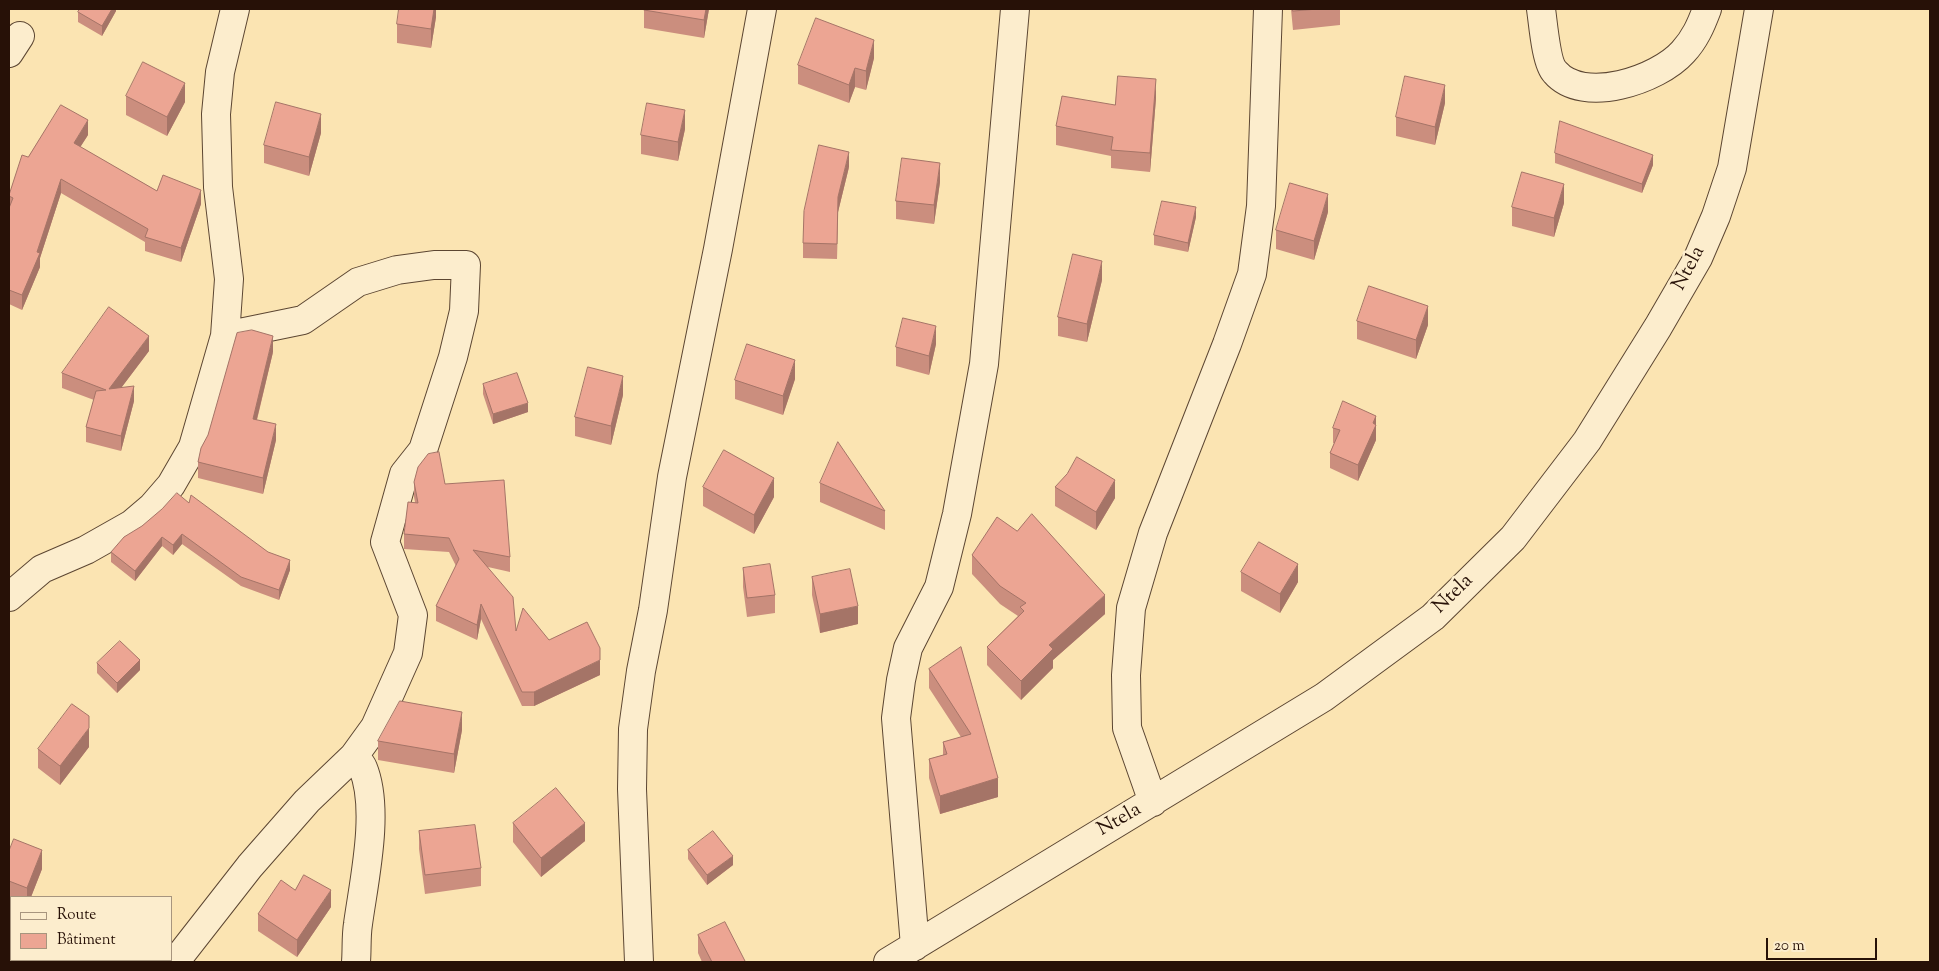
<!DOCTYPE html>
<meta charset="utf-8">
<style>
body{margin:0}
#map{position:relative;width:1939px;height:971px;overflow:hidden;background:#fbe4b2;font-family:"Sorts Mill Goudy",serif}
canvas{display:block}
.frame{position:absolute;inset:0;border:10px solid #271107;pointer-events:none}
.legend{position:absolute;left:10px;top:896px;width:162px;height:65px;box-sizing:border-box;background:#fcedcd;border:1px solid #a7957e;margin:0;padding:6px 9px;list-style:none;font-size:15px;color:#271107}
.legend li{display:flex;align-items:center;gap:10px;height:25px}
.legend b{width:25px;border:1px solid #a7957e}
.scale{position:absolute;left:1766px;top:938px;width:111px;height:22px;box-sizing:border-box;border:2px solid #271107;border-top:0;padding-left:6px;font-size:15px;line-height:18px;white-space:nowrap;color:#271107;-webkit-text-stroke:4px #fcedcd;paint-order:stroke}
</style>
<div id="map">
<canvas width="1939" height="971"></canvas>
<div class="frame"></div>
<ul class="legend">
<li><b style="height:6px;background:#fcedcd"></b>Route</li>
<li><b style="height:14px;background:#eca593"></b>Bâtiment</li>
</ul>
<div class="scale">20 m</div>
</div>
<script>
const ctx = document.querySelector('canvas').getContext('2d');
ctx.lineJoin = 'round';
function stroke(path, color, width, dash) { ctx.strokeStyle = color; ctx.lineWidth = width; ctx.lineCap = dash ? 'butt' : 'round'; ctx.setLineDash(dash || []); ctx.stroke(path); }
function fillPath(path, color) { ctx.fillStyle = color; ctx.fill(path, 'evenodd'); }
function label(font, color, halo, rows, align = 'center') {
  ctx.font = font + ' "Sorts Mill Goudy",serif'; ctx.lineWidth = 5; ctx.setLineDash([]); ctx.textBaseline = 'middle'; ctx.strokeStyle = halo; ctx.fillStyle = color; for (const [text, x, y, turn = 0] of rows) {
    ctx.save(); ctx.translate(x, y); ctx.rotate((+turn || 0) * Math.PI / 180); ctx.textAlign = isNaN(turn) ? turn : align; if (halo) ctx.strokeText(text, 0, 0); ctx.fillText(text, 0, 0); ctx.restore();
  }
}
const minor = new Path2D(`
 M 1541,9 C 1543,22 1546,63 1555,72 C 1583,105 1658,80 1683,52 C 1695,39 1701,25 1707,9
 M 9,53 L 20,36
 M 9,597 L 42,569 L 86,550 L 132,524 L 152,507 L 171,485 L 193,447 L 225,336 L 229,279 L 218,187 L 216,114 L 220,72 L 235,9
 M 354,756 C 357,760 361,763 363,768 C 380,810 364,880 358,924 C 356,936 357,950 356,962
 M 1153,802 L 1127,728 L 1126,675 L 1131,608 L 1153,533 L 1227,344 L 1252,274 L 1261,206 L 1268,9
 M 915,946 L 896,718 L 901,680 L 908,648 L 939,587 L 957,514 L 984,364 L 1015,9
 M 175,962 L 250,866 L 307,801 L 354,756 L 375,727 L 408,653 L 413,615 L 385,542 L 404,474 L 423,450 L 453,357 L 464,311 L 466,265 L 434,265 L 397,270 L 358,282 L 303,320 L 225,336
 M 639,962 L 632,789 L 633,729 L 641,671 L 653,610 L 672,477 L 718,249 L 762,9
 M 888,962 L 1324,697 L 1433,617 L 1513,538 L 1587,441 L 1658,327 L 1698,258 L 1716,216 L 1732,168 L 1759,9`);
stroke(minor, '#5c4632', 30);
stroke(minor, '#fcedcd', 28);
fillPath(new Path2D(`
 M 116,9 L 116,11 L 102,36 L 78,22 L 78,12 Z
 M 436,9 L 436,17 L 431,48 L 397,43 L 397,24 Z
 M 644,9 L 709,9 L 704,38 L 644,28 Z
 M 1291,9 L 1340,9 L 1340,25 L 1293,30 Z
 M 874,58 L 866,90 L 855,87 L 849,103 L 798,84 L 798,65 Z
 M 126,96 L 185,102 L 167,136 L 126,115 Z
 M 1156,98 L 1150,172 L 1111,168 L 1111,156 L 1056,145 L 1056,126 L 1115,105 Z
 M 1445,103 L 1435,145 L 1396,136 L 1396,117 Z
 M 685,129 L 678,161 L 641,154 L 641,135 Z
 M 321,133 L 309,176 L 264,163 L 264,145 Z
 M 88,135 L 80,147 L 157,191 L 201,204 L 181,262 L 145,251 L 145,242 L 61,193 L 40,258 L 40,267 L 22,310 L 9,304 L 9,195 L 28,157 Z
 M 1555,153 L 1653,165 L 1642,193 L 1555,163 Z
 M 849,167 L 838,212 L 837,259 L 803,258 L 803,243 Z
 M 940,182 L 934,224 L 896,219 L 896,201 Z
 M 1564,203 L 1554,237 L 1512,226 L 1512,207 Z
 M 1328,212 L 1314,260 L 1276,249 L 1276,230 Z
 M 1196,217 L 1188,252 L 1154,245 L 1154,235 Z
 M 1102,280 L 1087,342 L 1058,336 L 1058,317 Z
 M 1357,321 L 1428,325 L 1416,359 L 1357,339 Z
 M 936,344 L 929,375 L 896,366 L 896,347 Z
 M 149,351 L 121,388 L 134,401 L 121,451 L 86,442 L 86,427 L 94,400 L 62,388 L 62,373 Z
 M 273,352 L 257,420 L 276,440 L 263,494 L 198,478 L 198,462 Z
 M 795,379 L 783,415 L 735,399 L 735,380 Z
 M 483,384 L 528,412 L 493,424 L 483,394 Z
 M 623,395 L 611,445 L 575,436 L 575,417 Z
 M 1376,416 L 1376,440 L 1358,481 L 1330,468 L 1330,453 L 1334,443 L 1333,443 L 1333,428 Z
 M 414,482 L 445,484 L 510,557 L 510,572 L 488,567 L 516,631 L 549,640 L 600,675 L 534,706 L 522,706 L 481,619 L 477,640 L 436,621 L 436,606 L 456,566 L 449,552 L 404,549 L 404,534 L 415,502 L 414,497 Z
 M 820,483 L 885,511 L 885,530 L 820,502 Z
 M 703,487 L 774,497 L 754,534 L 703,506 Z
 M 1055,487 L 1115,498 L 1096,530 L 1055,506 Z
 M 189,503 L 290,570 L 279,600 L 241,586 L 182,544 L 173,555 L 162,546 L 135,581 L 111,562 L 111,552 Z
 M 972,555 L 1105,614 L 1053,660 L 1053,668 L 1021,700 L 987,665 L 987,647 L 1018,616 L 1000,604 L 972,574 Z
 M 743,568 L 775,595 L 775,613 L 747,617 L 743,587 Z
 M 1241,572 L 1298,582 L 1280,613 L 1241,591 Z
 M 812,577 L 858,624 L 820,633 L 812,595 Z
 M 961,647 L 998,797 L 940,814 L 929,778 L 929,759 L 943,755 L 943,742 L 961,737 L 929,688 L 929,669 Z
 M 97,663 L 140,670 L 117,693 L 97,673 Z
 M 462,730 L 454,773 L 378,760 L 378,741 Z
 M 89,747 L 60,785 L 38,768 L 38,749 Z
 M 513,823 L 585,841 L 541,877 L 513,842 Z
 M 419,831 L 481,868 L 481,886 L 425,894 L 419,849 Z
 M 688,850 L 733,865 L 707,885 L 688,859 Z
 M 9,851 L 42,869 L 31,897 L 11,897 L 11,901 L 9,900 Z
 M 295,890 L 331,907 L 297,957 L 258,931 L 258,914 Z
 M 698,935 L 745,962 L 702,962 L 698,953 Z`), '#cb8e7e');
fillPath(new Path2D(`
 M 112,9 L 116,9 L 116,11 L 102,36 L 102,26 Z
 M 434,9 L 436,9 L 436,17 L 431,48 L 431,29 Z
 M 706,9 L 709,9 L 704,38 L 704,20 Z
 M 874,40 L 874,58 L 866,90 L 866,71 Z
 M 855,68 L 855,87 L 849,103 L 849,85 Z
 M 1156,79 L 1156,98 L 1150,172 L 1150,153 Z
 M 185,83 L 185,102 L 167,136 L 167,117 Z
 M 1445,85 L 1445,103 L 1435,145 L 1435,127 Z
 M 685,110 L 685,129 L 678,161 L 678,142 Z
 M 321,114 L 321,133 L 309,176 L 309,157 Z
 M 88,120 L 88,135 L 74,157 L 74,143 Z
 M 849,152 L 849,167 L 838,212 L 837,259 L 838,197 Z
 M 1653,155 L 1653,165 L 1642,193 L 1642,184 Z
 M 940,163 L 940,182 L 934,224 L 934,205 Z
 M 61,179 L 61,193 L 40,258 L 40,267 L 22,310 L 22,295 L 37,252 Z
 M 1564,184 L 1564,203 L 1554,237 L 1554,218 Z
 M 201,190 L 201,204 L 181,262 L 181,248 Z
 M 1328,194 L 1328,212 L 1314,260 L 1314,241 Z
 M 1196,207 L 1196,217 L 1188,252 L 1188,243 Z
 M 1102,261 L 1102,280 L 1087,342 L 1087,324 Z
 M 1428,306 L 1428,325 L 1416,359 L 1416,340 Z
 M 936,326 L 936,344 L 929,375 L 929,356 Z
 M 149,336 L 149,351 L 109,404 L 109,389 Z
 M 273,336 L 273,352 L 253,435 L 253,419 Z
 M 795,360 L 795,379 L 783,415 L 783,396 Z
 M 623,376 L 623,395 L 611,445 L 611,426 Z
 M 134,386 L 134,401 L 121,451 L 121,436 Z
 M 528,403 L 528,412 L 493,424 L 493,414 Z
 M 1376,416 L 1376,440 L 1358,481 L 1358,465 L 1373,423 Z
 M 276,424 L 276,440 L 263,494 L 263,478 Z
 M 774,478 L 774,497 L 754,534 L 754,515 Z
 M 1115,480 L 1115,498 L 1096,530 L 1096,512 Z
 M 182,534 L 182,544 L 173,555 L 173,545 Z
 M 162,537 L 162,546 L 135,581 L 135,571 Z
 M 290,560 L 290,570 L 279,600 L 279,590 Z
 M 1298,564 L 1298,582 L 1280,613 L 1280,594 Z
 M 1105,595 L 1105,614 L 1053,660 L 1053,668 L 1021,700 L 1021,681 L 1049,645 Z
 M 481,604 L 481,619 L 477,640 L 477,625 Z
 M 858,606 L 858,624 L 820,633 L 820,614 Z
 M 140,660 L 140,670 L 117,693 L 117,683 Z
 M 600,660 L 600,675 L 534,706 L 534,692 Z
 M 462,712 L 462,730 L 454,773 L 454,754 Z
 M 89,728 L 89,747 L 60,785 L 60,766 Z
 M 998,778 L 998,797 L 940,814 L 940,796 Z
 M 585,823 L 585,841 L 541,877 L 541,858 Z
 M 42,850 L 42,869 L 31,897 L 27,897 L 27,888 Z
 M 733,856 L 733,865 L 707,885 L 707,875 Z
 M 331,890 L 331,907 L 297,957 L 297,940 Z`), '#a57467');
const building = new Path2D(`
 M 80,9 L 112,9 L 102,26 L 78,12 Z
 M 399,9 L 434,9 L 431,29 L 397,24 Z
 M 644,9 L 706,9 L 704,20 L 644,10 Z
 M 1293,9 L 1318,9 L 1293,11 Z
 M 816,18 L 874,40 L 866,71 L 855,68 L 849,85 L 798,65 Z
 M 143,62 L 185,83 L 167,117 L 126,96 Z
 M 1118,76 L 1156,79 L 1150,153 L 1111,150 L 1113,137 L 1056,126 L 1062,96 L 1115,105 Z
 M 1405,76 L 1445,85 L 1435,127 L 1396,117 Z
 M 276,102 L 321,114 L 309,157 L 264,145 Z
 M 647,103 L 685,110 L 678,142 L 641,135 Z
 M 61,105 L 88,120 L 74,143 L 157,191 L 163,175 L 201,190 L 181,248 L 145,237 L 148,229 L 61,179 L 37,252 L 40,253 L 22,295 L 9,290 L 9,208 L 13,198 L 9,196 L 9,195 L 22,155 L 28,157 Z
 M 1560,121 L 1653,155 L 1642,184 L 1555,153 Z
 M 819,145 L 849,152 L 838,197 L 837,244 L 803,243 L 804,211 Z
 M 902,158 L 940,163 L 934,205 L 896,201 Z
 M 1522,172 L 1564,184 L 1554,218 L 1512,207 Z
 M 1290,183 L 1328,194 L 1314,241 L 1276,230 Z
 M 1162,201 L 1196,207 L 1188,243 L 1154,235 Z
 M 1073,254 L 1102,261 L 1087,324 L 1058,317 Z
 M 1369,286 L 1428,306 L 1416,340 L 1357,321 Z
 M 109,307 L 149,336 L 109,389 L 134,386 L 121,436 L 86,427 L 96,391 L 106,390 L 62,373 Z
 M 903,318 L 936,326 L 929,356 L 896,347 Z
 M 252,330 L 273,336 L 253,419 L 276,424 L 263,478 L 198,462 L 201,448 L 208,435 L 237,333 Z
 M 747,344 L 795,360 L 783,396 L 735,380 Z
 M 588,367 L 623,376 L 611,426 L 575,417 Z
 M 517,373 L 528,403 L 493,414 L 483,384 Z
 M 1343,401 L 1376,416 L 1373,423 L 1376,425 L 1358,465 L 1330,453 L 1340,430 L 1333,428 Z
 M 838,442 L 885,511 L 820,483 Z
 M 724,450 L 774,478 L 754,515 L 703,487 Z
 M 439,452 L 445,484 L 504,480 L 510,557 L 473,550 L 513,597 L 516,631 L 523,608 L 549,640 L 587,622 L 600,648 L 600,660 L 534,692 L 522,692 L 481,604 L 477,625 L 436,606 L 459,559 L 449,538 L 404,534 L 408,502 L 418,503 L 414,482 L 418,467 L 428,454 Z
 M 1077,457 L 1115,480 L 1096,512 L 1055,487 L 1067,474 Z
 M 177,493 L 189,503 L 191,495 L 268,552 L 290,560 L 279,590 L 241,577 L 182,534 L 173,545 L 162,537 L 135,571 L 111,552 L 124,537 L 142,526 L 162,509 Z
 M 1032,514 L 1105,595 L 1049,645 L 1053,649 L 1021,681 L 987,647 L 1024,611 L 1020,607 L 1026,603 L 1000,586 L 972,555 L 997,517 L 1017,531 Z
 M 1259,542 L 1298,564 L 1280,594 L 1241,572 Z
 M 770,564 L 775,595 L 747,598 L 743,568 Z
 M 850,569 L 858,606 L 820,614 L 812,577 Z
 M 120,641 L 140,660 L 117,683 L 97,663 Z
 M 961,647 L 998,778 L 940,796 L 929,759 L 947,754 L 943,742 L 971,734 L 929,669 Z
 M 400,701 L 462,712 L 454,754 L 378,741 Z
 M 72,704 L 89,716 L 89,728 L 60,766 L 38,749 Z
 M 556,788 L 585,823 L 541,858 L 513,823 Z
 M 475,825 L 481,868 L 425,875 L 419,831 Z
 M 713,831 L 733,856 L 707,875 L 688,850 Z
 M 14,839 L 42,850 L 27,888 L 9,881 L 9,851 Z
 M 304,875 L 331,890 L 297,940 L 258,914 L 281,880 L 295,890 Z
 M 725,922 L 745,961 L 743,962 L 712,962 L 698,935 Z`);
fillPath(building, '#eca593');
stroke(building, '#a57467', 1);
label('20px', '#271107', '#fcedcd', [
 ["Ntela",1690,269,-62],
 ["Ntela",1454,595,-44],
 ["Ntela",1120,821,-30]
]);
</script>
